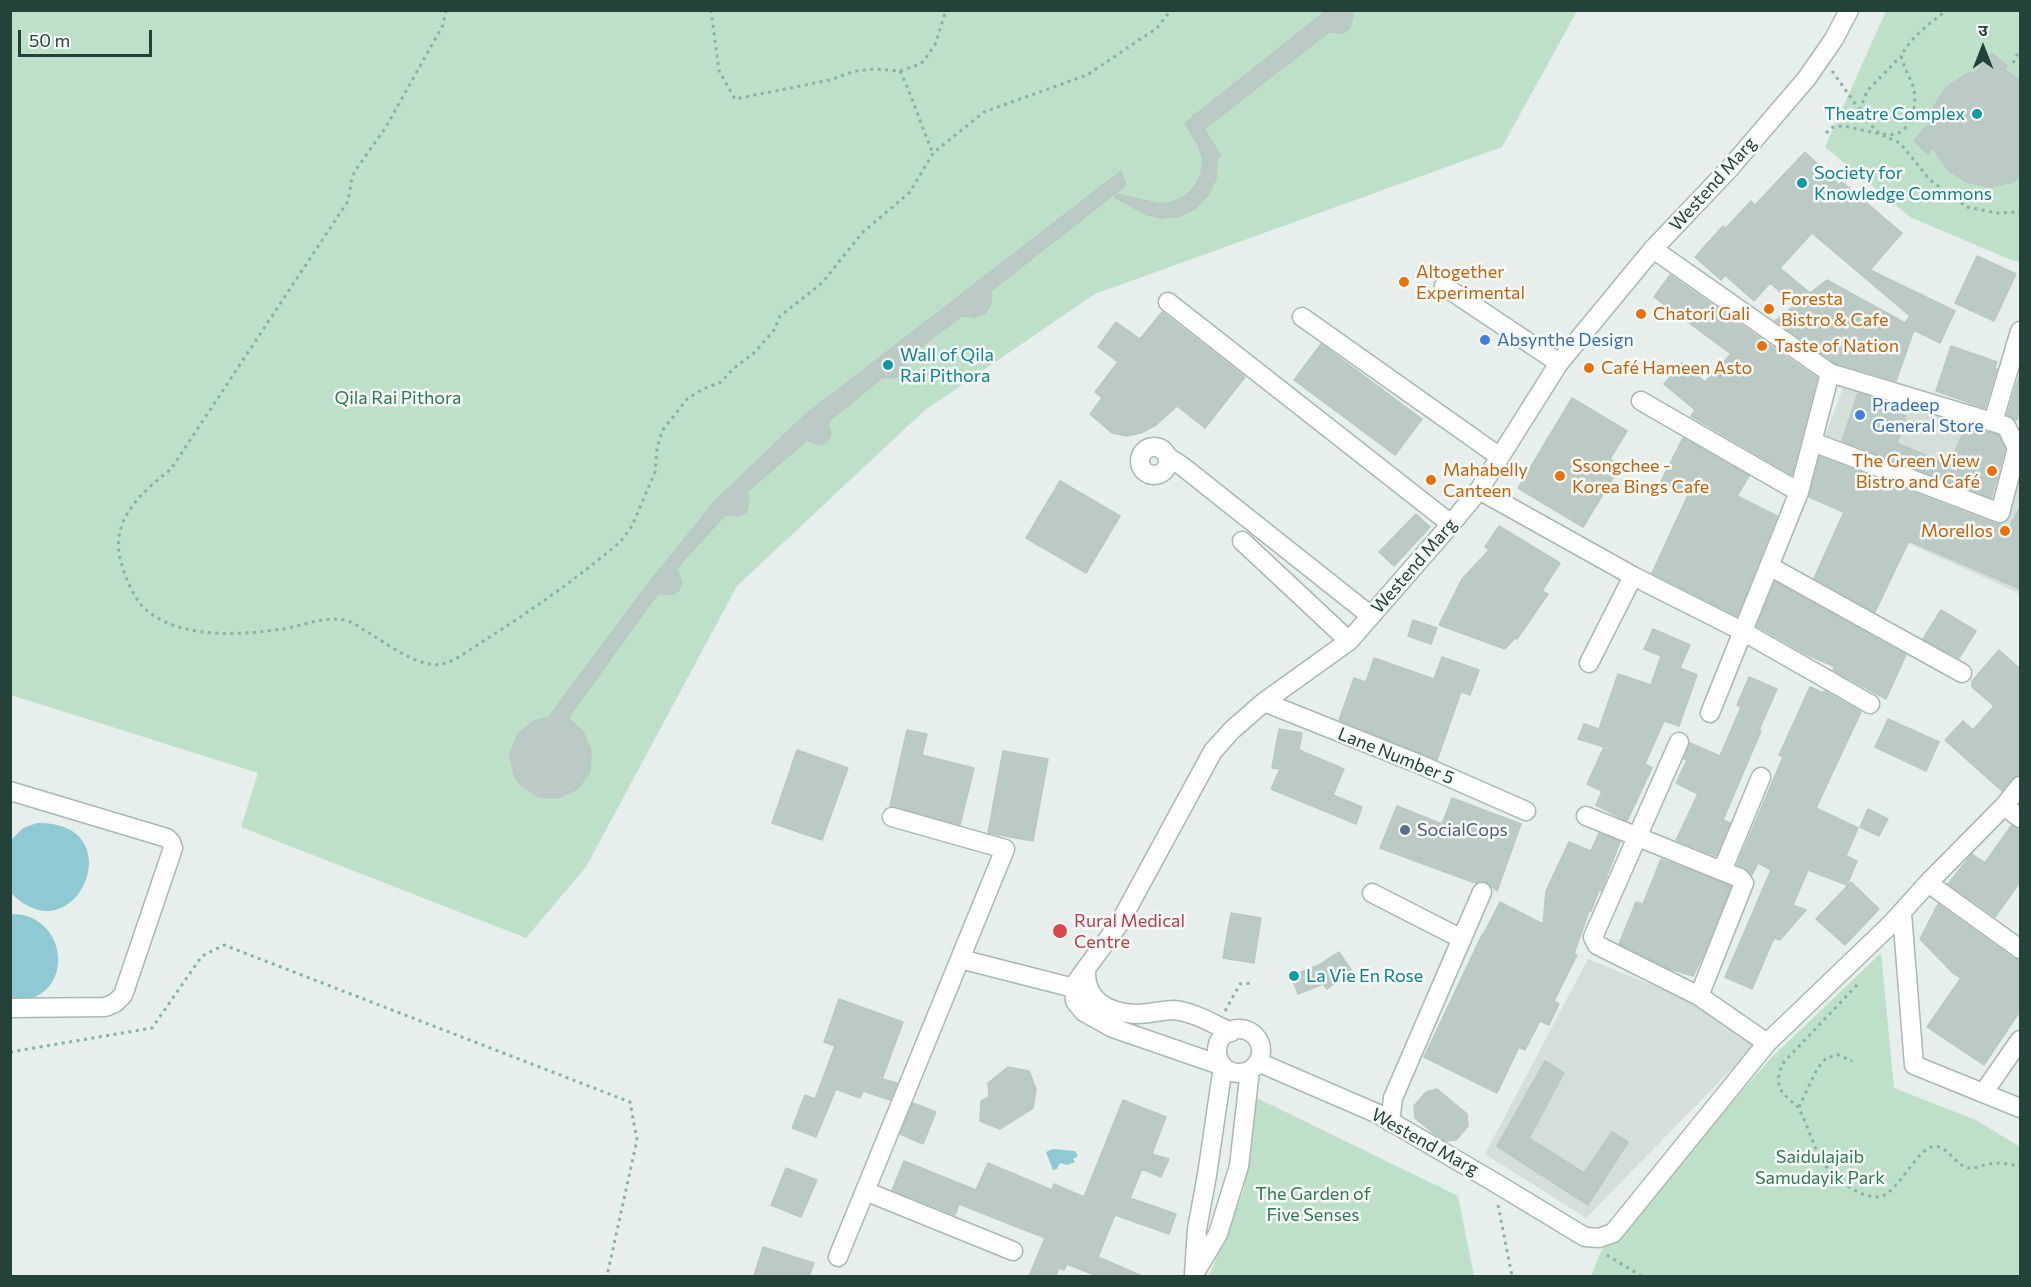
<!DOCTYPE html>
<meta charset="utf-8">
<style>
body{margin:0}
#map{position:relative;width:2031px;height:1287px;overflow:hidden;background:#e6efeb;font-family:Commissioner,"Noto Sans Devanagari",sans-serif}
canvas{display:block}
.frame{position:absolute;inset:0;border:12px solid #24423a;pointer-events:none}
.north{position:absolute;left:1953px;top:18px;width:60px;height:60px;-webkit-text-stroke:4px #f7fbf9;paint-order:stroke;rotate:0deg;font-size:16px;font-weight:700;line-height:24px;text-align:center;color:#24423a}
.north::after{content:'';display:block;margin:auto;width:21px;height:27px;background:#24423a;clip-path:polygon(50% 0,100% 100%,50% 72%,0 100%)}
.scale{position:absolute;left:18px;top:30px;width:134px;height:27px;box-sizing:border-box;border:3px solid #24423a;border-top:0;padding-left:8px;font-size:18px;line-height:21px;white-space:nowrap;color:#24423a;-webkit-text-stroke:4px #f7fbf9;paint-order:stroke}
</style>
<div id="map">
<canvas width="2031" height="1287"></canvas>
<div class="frame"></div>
<div class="north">उ</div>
<div class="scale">50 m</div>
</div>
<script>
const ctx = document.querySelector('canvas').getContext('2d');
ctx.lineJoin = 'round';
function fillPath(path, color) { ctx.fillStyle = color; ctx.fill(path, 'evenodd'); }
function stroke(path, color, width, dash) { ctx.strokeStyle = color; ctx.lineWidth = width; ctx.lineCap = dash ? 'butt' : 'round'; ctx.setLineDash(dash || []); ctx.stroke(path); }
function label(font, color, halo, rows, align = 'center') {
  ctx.font = font + ' Commissioner,sans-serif'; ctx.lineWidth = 5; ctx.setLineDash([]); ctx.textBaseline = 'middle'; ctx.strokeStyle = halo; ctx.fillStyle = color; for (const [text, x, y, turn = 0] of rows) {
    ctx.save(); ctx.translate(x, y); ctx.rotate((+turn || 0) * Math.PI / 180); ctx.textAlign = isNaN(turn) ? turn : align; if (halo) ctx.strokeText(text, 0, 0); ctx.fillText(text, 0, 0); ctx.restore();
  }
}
fillPath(new Path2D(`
 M 1845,382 L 2020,431 L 2020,594 L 1803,495 Z
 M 1588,959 L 1740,1021 L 1758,1042 L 1586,1218 L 1485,1154 Z`), '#d4dfda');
fillPath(new Path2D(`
 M 11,11 L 1577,11 L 1502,147 L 1095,294 L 925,410 L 737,586 L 586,867 L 526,938 L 241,827 L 258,773 L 11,695 Z
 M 1886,11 L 2020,11 L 2020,262 L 2011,260 L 1910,217 L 1825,147 Z
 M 1881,953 L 1894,1088 L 1976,1120 L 2020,1147 L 2020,1276 L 1591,1276 L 1601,1251 L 1772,1057 Z
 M 1257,1098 L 1458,1196 L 1474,1276 L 1209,1276 L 1243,1192 Z`), '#bfe0c8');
fillPath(new Path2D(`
 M 37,823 C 135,821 76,959 11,893 L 11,840 L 23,828 Z
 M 11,914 C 64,913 76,986 29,999 C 24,1001 16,1000 11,1001 Z
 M 1053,1149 L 1075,1151 L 1078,1156 L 1073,1159 L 1075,1162 L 1067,1165 L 1060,1163 L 1057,1169 L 1053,1170 L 1046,1152 Z`), '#8ec9d4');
const building = new Path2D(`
 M 1327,10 L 1354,10 L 1350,28 L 1343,33 L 1329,32 L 1204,129 L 1221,156 L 1217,159 L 1216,179 L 1208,195 L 1196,208 L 1180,216 L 1162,218 L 1145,214 L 1115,197 L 1116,194 L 1160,204 L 1173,202 L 1186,196 L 1195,186 L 1201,174 L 1203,160 L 1199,146 L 1185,124 L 1193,117 L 1193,114 L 1195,115 Z
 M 1992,53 L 2007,66 L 2004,69 L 2020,80 L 2020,176 L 2013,182 L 1990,187 L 1967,182 L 1948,170 L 1933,148 L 1928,154 L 1914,141 L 1931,121 L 1934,106 L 1947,87 L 1966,74 L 1976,72 Z
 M 1805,152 L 1839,185 L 1842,182 L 1902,233 L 1870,270 L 1955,311 L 1940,343 L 1914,330 L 1896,381 L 1835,363 L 1775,321 L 1795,305 L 1770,283 L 1754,301 L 1725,275 L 1721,280 L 1695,257 L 1723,226 L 1726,228 L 1751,201 L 1755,205 ZM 1812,233 L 1910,316 L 1905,323 L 1827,280 L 1810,293 L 1780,268 Z
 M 1121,171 L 1126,185 L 991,291 L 991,304 L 985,313 L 975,317 L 962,316 L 907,357 L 907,368 L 902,375 L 893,378 L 883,377 L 828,422 L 831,435 L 827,442 L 819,445 L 807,440 L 747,492 L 749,502 L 747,511 L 739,516 L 725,515 L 676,569 L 682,581 L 679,590 L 672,595 L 658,593 L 568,718 L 583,732 L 591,751 L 590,772 L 577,789 L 558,798 L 547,798 L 537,796 L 520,784 L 514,775 L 510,754 L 518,734 L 534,721 L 549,717 L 644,589 L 716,500 L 805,415 Z
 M 1977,256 L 2016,274 L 1994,321 L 1955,303 Z
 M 1670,275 L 1817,378 L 1792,475 L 1691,416 L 1695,410 L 1664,384 L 1682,363 L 1705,382 L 1731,354 L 1654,297 Z
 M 1162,312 L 1245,377 L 1205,428 L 1177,406 L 1156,425 L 1141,433 L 1127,436 L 1112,433 L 1090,414 L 1102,398 L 1095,392 L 1118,362 L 1098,347 L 1116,322 L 1140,339 Z
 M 1321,344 L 1422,419 L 1395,455 L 1294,380 Z
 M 1951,346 L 1997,362 L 1995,368 L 1997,369 L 1985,408 L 1936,391 Z
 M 2019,376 L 2020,376 L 2020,408 L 2017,420 L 2007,415 Z
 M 1858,393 L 1889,402 L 1886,410 L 1906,416 L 1897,443 L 1949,465 L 1966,426 L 1998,435 L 2005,448 L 1991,498 L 1842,441 Z
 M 1572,398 L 1627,431 L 1610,459 L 1621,465 L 1583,527 L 1518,488 Z
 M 1683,438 L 1749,476 L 1737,496 L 1777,516 L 1737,616 L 1652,573 L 1688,495 L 1661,481 Z
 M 1820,457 L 1996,524 L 2010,526 L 2020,507 L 2020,589 L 1909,541 L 1875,612 L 1814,578 L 1844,512 L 1809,497 Z
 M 1060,481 L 1120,516 L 1086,573 L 1026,538 Z
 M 1416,514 L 1430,527 L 1394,566 L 1379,552 Z
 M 1499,526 L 1560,563 L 1542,591 L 1548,594 L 1517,639 L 1515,638 L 1505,649 L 1439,625 L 1462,579 L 1489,550 L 1485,547 Z
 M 1775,582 L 1906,655 L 1886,699 L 1833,670 L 1835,667 L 1806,654 L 1757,626 Z
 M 1941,610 L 1976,631 L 1959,658 L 1923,639 Z
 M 1413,620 L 1437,628 L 1431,644 L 1408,636 Z
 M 1653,629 L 1690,645 L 1680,668 L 1697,675 L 1679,726 L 1664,721 L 1645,764 L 1652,768 L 1627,821 L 1596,805 L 1602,791 L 1587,784 L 1604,747 L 1578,739 L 1584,724 L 1599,729 L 1618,674 L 1651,685 L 1661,656 L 1644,649 Z
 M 1999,650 L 2020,669 L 2020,775 L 2012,779 L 2002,791 L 1945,740 L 1963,721 L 1973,730 L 1994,706 L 1972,687 L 1972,681 Z
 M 1442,657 L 1479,670 L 1470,695 L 1461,692 L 1437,760 L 1339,720 L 1354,678 L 1366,682 L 1374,658 L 1434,679 Z
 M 1749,677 L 1777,689 L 1759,730 L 1761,731 L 1723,820 L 1730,823 L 1716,856 L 1676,840 L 1698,794 L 1676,783 L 1687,760 L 1684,759 L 1690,743 L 1720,756 L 1741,707 L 1737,705 Z
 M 1810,687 L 1823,693 L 1824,691 L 1861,712 L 1816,808 L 1858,828 L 1846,856 L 1857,861 L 1847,885 L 1808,870 L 1793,905 L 1806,910 L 1780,940 L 1774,938 L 1752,989 L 1725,977 L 1771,870 L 1758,863 L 1752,875 L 1745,868 L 1737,865 L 1783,757 L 1779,755 Z
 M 1888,719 L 1939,742 L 1926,771 L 1875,747 Z
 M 1279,729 L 1302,733 L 1299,750 L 1344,769 L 1333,795 L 1362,807 L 1356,824 L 1271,789 L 1280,769 L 1272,768 Z
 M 907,730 L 927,734 L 922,755 L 974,768 L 960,825 L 890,806 Z
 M 797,750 L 848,768 L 822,840 L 772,823 Z
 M 1003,751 L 1048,759 L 1033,841 L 988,833 Z
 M 1452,798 L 1521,824 L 1497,891 L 1486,882 L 1475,883 L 1380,848 L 1397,806 L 1442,824 Z
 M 1868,809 L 1888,819 L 1879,836 L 1860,827 Z
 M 2011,826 L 2020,829 L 2020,882 L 1995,917 L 1948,884 L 1972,854 L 1985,863 Z
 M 1599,833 L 1620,842 L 1601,891 L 1599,890 L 1591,911 L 1589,911 L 1574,954 L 1577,955 L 1554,1001 L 1559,1004 L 1549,1025 L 1540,1021 L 1525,1050 L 1519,1047 L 1497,1093 L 1424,1057 L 1482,935 L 1483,935 L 1500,902 L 1543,924 L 1546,891 L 1569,842 L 1591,851 Z
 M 1661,859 L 1731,886 L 1701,960 L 1693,976 L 1670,969 L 1619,944 L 1636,902 L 1643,904 Z
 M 1851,882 L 1879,909 L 1845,945 L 1816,919 Z
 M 1938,904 L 2013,958 L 2020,960 L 2020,1011 L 1984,1065 L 1927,1027 L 1961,978 L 1953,973 L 1920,939 Z
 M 1231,913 L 1261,918 L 1254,963 L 1223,958 Z
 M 1339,952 L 1352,971 L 1327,989 L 1323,984 L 1298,994 L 1291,976 L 1319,965 Z
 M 839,999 L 903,1022 L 882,1079 L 897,1083 L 890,1100 L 863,1091 L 860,1098 L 836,1089 L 816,1137 L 792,1128 L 805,1095 L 815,1099 L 835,1046 L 824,1042 Z
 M 1545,1061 L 1564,1073 L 1529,1138 L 1584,1173 L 1612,1132 L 1628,1142 L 1588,1205 L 1497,1146 Z
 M 1008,1067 L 1029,1071 L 1036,1089 L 1033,1108 L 1000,1129 L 980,1121 L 981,1101 L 989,1097 L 988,1083 Z
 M 1437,1089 L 1467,1114 L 1468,1126 L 1456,1140 L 1446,1141 L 1433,1133 L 1415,1118 L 1414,1106 L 1426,1092 Z
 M 1123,1100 L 1166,1117 L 1152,1154 L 1169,1159 L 1161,1177 L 1142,1169 L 1130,1198 L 1176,1214 L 1169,1234 L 1115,1215 L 1098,1257 L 1142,1276 L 1097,1276 L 1067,1264 L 1064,1270 L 1059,1268 L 1056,1276 L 1029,1276 L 1045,1238 L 959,1204 L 955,1215 L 892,1190 L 904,1161 L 976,1190 L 988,1163 L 1052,1190 L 1054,1184 L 1084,1197 Z
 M 913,1103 L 936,1112 L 923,1144 L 900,1134 Z
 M 786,1168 L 817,1180 L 801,1217 L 771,1205 Z
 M 763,1247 L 814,1263 L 809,1276 L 754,1276 Z`);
fillPath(building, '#bbcac4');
stroke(building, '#b8c9c2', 1.5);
const minor = new Path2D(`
 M 1653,249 L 1830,373 L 2006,426 L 2017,448 L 2000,513 L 1813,442
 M 1444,286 L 1559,363
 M 1168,302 L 1451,524
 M 1302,317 L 1500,457
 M 1641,401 L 1799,492
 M 1993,422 L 2020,331
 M1140 461a14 14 0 1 1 28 0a14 14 0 1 1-28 0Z
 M 1168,457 L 1182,466 L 1371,616
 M 1479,490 L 1633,576 L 1744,632 L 1870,704
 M 1242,541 L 1349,641
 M 1769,566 L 1962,673
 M 1589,663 L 1633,576
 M 1264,702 L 1419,764 L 1526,811
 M 1710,713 L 1799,492 L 1830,373
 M 1679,742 L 1593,937 L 1597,945 L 1699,996 L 1767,1043
 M 10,791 L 167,838 L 171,842 L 173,848 L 123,995 L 115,1003 L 105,1007 L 10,1008
 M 2004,806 L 2020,818
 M 1586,816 L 1722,871 L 1740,878 L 1744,883 L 1699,996
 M 892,817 L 1005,849 L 960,959
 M 1722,871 L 1761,777
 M 1928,883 L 2020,949
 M 1372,893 L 1462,939
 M 1902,913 L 1914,1065 L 2020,1108
 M 1086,969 C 1084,1001 1108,1013 1137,1014 C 1150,1014 1162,1010 1174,1010 C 1194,1012 1213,1024 1231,1032
 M1217 1051a22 22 0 1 1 44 0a22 22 0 1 1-44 0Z
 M 1258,1062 L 1376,1113 L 1494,1182 L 1585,1237 L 1599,1238 L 1613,1233 L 1767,1043 L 1891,924 L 1928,883 L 2004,806 L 2020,786
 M 1984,1092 L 2020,1040
 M 1390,1122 L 1393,1098 L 1482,892
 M 865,1191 L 1013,1251
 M 838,1257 L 960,959 L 1074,988
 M 1196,1271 L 1218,1234 L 1239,1166 L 1250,1070
 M 1194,1274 L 1197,1229 L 1207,1175 L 1223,1066 L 1113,1028 L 1084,1012 L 1075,1001 L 1074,990 L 1077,981 L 1119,924 L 1213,751 L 1232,730 L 1264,702 L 1349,641 L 1451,524 L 1479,490 L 1559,363 L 1653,249 L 1730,168 L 1807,78 L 1834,39 L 1849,10`);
stroke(minor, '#a8b8b2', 21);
stroke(new Path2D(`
 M 446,10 L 443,25 L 386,127 L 355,171 L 352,178 L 348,201 L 171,469 C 142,492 109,520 121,562 C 126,579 135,603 150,613 C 185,639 241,635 282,629 C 304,626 322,616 344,620 C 351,621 358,626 364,630 C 385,642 422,672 446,663 C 459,659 473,647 485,640 C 532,610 578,578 621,541 L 632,526 L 655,472 L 657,448 L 662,431 L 687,399 L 703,389 L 721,382 L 733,369 L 755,352 L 774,330 L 780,316 L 822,283 L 862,233 L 910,192 L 933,153 L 984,112 L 1087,75 L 1157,28 L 1171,10
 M 711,10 L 719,71 L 735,99 L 830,80 L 855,71 L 874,69 L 900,71 L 921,64 L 935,45 L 946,10
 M 2013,63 L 2020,49
 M 900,71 C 913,98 921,126 933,153
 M 1832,71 L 1869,123 L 1880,134 C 1885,134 1890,135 1895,134 C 1913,130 1918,101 1913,86 C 1909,76 1904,67 1901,56 C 1912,36 1929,24 1947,10
 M 1860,110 L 1867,91 L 1901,56
 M 1826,133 L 1833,127 L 1844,126 L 1880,134 L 1900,143 L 1930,180 L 1967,207 L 1997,213 L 2020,212
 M 1857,985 L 1784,1062 C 1777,1074 1775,1088 1788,1098 C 1792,1103 1798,1105 1800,1111 C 1808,1126 1814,1148 1822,1161 C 1833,1178 1871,1209 1889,1192 C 1901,1182 1918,1153 1929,1148 C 1944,1141 1952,1160 1963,1166 C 1973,1171 1979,1166 1989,1164 C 1999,1162 2010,1164 2020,1166
 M 1225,1011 L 1240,984 L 1252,983
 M 10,1052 L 152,1028 L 202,956 L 224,945 L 630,1102 L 637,1140 L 607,1276
 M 1799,1107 L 1817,1069 L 1826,1058 L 1838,1055 L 1852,1061
 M 1498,1205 L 1512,1276
 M 1607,1255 L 1641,1276`), '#86b3a5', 3, [3, 4.5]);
stroke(minor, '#fff', 18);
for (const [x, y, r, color] of [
 [1977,114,6,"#0f9aa8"],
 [1802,183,6,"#0f9aa8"],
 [1404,282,6,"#e8710a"],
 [1769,309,6,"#e8710a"],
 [1641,314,6,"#e8710a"],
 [1485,340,6,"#3f7fe0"],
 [1762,346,6,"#e8710a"],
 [888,365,6,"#0f9aa8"],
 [1589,368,6,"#e8710a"],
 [1860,415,6,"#3f7fe0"],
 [1992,471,6,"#e8710a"],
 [1560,476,6,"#e8710a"],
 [1431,480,6,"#e8710a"],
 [2005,531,6,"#e8710a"],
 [1405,830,6,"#5c6f8a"],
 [1060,931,8,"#e0444e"],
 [1294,976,6,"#0f9aa8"]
]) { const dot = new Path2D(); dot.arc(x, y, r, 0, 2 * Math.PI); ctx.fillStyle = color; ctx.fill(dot); stroke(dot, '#f7fbf9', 2); }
label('18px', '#0d838f', '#f7fbf9', [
 ["Theatre Complex",1965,114,"right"],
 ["Society for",1814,173],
 ["Knowledge Commons",1814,194],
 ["Wall of Qila",900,355],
 ["Rai Pithora",900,376],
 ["La Vie En Rose",1306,976]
], 'left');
label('18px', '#24423a', '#f7fbf9', [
 ["Westend Marg",1713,184,-48],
 ["Westend Marg",1414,566,-49],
 ["Lane Number 5",1396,756,22],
 ["Westend Marg",1425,1142,29]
]);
label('18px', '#c56008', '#f7fbf9', [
 ["Altogether",1416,272],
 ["Experimental",1416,293],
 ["Foresta",1781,299],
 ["Bistro & Cafe",1781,320],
 ["Chatori Gali",1653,314],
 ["Taste of Nation",1774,346],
 ["Café Hameen Asto",1601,368],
 ["The Green View",1980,461,"right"],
 ["Bistro and Café",1980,482,"right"],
 ["Ssongchee -",1572,466],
 ["Korea Bings Cafe",1572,487],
 ["Mahabelly",1443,470],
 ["Canteen",1443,491],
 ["Morellos",1993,531,"right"]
], 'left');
label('18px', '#366cbe', '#f7fbf9', [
 ["Absynthe Design",1497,340],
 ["Pradeep",1872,405],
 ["General Store",1872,426]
], 'left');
label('18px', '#2d7a4b', '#f7fbf9', [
 ["Qila Rai Pithora",398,398],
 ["Saidulajaib",1820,1157],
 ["Samudayik Park",1820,1178],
 ["The Garden of",1313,1194],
 ["Five Senses",1313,1215]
]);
label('18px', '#4e5e75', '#f7fbf9', [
 ["SocialCops",1417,830]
], 'left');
label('18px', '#be3a42', '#f7fbf9', [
 ["Rural Medical",1074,921],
 ["Centre",1074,942]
], 'left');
</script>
